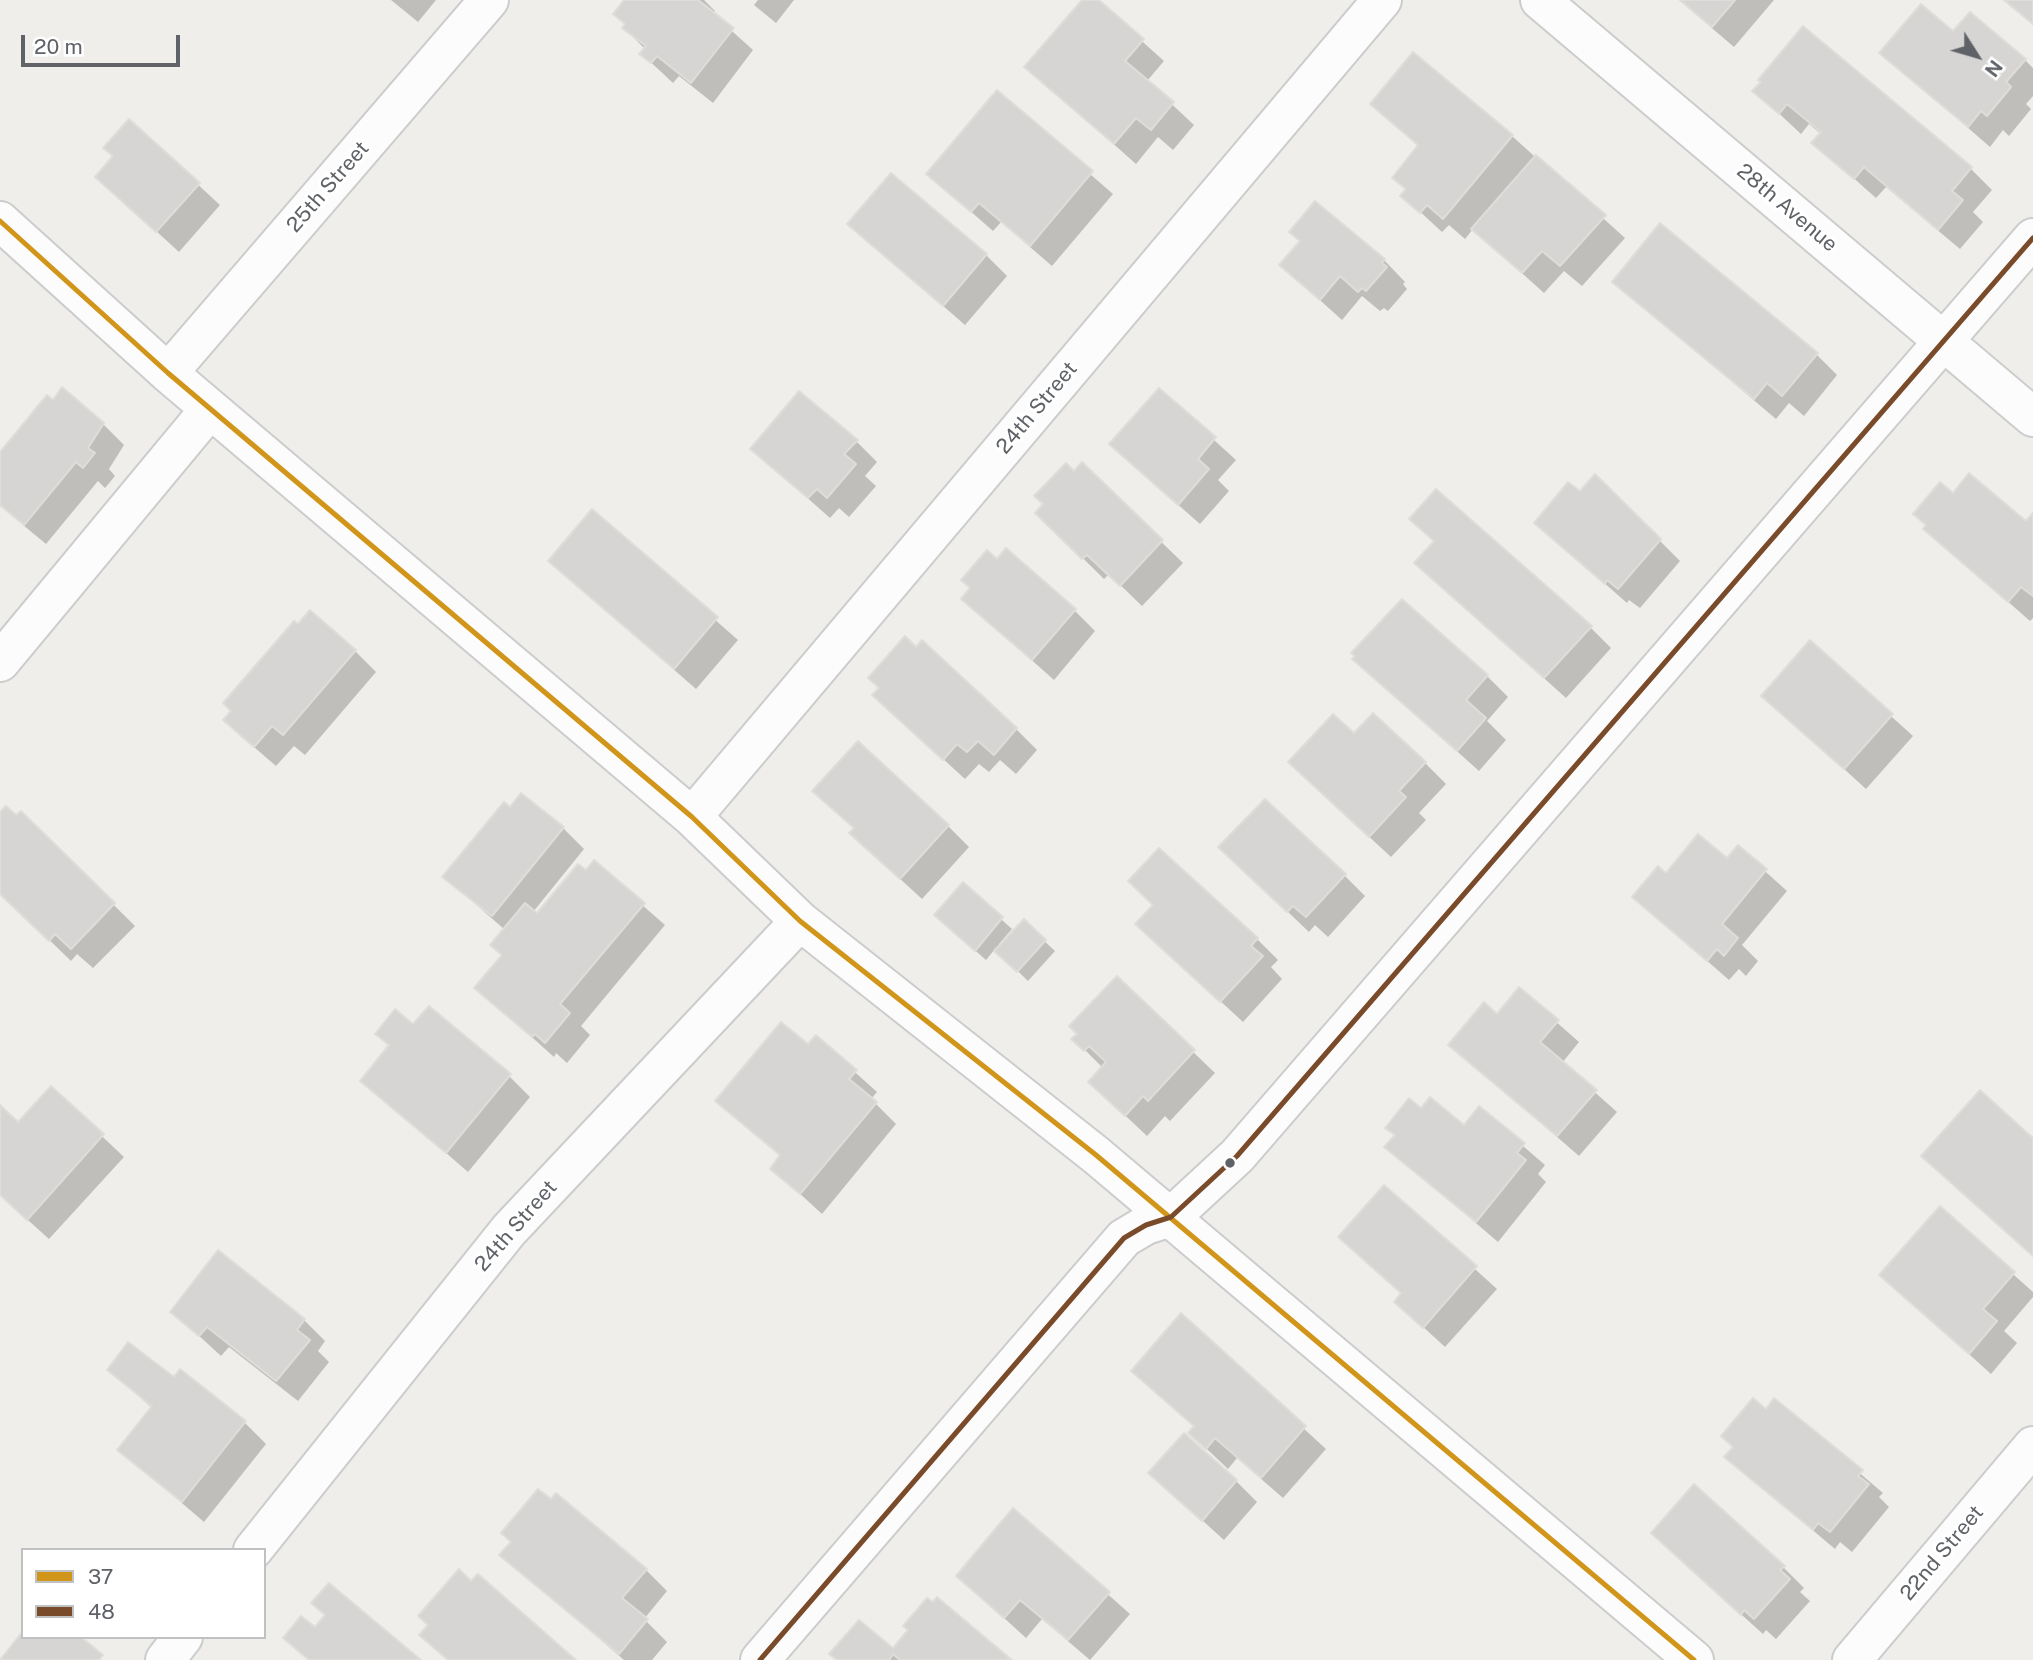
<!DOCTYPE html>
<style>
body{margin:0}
#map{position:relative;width:2033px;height:1660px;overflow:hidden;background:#efeeea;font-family:"Public Sans",sans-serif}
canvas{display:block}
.legend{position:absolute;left:21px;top:1548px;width:245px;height:91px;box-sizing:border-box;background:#fff;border:2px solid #bfc1c3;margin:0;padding:9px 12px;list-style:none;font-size:21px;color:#5f6368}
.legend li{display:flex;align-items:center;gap:14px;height:35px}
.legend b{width:35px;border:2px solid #bfc1c3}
.north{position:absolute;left:1942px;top:21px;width:70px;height:70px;-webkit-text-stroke:5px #fff;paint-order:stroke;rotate:127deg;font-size:19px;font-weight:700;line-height:28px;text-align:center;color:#5f6368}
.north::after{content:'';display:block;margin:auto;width:24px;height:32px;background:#5f6368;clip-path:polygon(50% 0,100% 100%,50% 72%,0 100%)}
.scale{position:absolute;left:21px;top:35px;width:159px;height:32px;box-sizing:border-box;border:4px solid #5f6368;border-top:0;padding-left:9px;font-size:21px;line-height:24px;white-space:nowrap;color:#5f6368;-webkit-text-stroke:5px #fff;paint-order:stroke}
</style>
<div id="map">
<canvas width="2033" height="1660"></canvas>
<ul class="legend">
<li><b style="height:9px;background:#d1951a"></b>37</li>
<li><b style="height:9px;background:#7a4b2a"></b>48</li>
</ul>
<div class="north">N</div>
<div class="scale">20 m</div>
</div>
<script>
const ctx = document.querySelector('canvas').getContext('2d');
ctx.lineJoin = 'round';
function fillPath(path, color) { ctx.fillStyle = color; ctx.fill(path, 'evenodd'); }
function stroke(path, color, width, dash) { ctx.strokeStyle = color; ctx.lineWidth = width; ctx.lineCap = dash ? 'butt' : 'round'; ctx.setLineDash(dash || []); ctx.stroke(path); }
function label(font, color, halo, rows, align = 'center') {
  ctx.font = font + ' "Public Sans",sans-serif'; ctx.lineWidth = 6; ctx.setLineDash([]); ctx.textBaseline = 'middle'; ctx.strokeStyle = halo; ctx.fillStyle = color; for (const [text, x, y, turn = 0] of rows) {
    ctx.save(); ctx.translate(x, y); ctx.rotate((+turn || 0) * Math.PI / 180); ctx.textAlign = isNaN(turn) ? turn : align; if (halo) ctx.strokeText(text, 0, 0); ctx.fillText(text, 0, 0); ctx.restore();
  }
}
fillPath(new Path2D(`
 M 391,0 L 436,0 L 418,22 Z
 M 626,0 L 704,0 L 715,11 L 713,14 L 753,50 L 713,103 L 679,76 L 673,83 L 642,54 L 645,49 L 624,28 Z
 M 758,0 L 794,0 L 776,23 L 754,5 Z
 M 1084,0 L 1096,0 L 1164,61 L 1147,81 L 1194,125 L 1173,150 L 1158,137 L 1136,164 L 1027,67 Z
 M 1679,0 L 1774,0 L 1734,47 Z
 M 2003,0 L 2033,0 L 2033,25 Z
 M 1954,33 L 2025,60 L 2033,68 L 2033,96 L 2026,104 L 2031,109 L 2009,136 L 2003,130 L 1990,147 L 1882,53 Z
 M 1755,91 L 1971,169 L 1992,190 L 1973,212 L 1983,222 L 1960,249 L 1886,187 L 1876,198 L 1814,143 L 1821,134 L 1809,124 L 1801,134 Z
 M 997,93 L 1113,194 L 1052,266 L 1001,222 L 993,231 L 928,174 Z
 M 1373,104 L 1512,136 L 1625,238 L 1582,286 L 1564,271 L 1544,293 L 1473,229 L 1465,239 L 1449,225 L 1442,232 L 1403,196 L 1407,191 L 1394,178 L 1419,147 Z
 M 130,122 L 220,205 L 179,252 L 97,177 L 114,157 Z
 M 849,224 L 986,255 L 1007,276 L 965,325 Z
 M 1384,260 L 1405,282 L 1403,284 L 1407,289 L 1388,311 L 1384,308 L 1380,311 L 1362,296 L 1342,320 L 1281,265 Z
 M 1614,282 L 1816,354 L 1837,375 L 1804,416 L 1789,403 L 1776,419 Z
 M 1159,390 L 1236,460 L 1218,480 L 1229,491 L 1200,524 L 1133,465 Z
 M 103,424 L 124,445 L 109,469 L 115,476 L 105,488 L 98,481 L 46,544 L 0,506 L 0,455 Z
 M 856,441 L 877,462 L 865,476 L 876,486 L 849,517 L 839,508 L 830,518 L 752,449 Z
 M 1082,465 L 1183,563 L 1142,606 L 1109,574 L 1104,579 L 1037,513 Z
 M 1580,494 L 1627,508 L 1680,561 L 1640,608 L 1629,600 L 1627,603 L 1536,523 Z
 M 1953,496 L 2026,524 L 2033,516 L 2033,618 L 2030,621 L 1925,529 Z
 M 592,512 L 738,640 L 696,689 L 550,561 Z
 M 1435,542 L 1590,627 L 1611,648 L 1566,698 L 1416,563 Z
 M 963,599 L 1074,610 L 1095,631 L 1054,680 Z
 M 1810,643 L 1913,736 L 1866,789 L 1764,696 Z
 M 355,651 L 376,672 L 305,755 L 294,746 L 276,766 L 247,741 Z
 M 1354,659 L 1487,676 L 1508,697 L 1487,721 L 1506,740 L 1479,771 Z
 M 881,688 L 1016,729 L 1037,750 L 1016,774 L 1000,760 L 989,772 L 979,764 L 965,779 L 896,716 Z
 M 1425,763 L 1446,784 L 1419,813 L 1426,820 L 1391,857 L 1311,783 Z
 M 510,809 L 563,828 L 584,849 L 533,912 L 537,915 L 594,863 L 665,925 L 581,1026 L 590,1035 L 567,1063 L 556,1053 L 554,1057 L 477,988 L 503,956 L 505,930 L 445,877 Z
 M 836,812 L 948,826 L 969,847 L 922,899 L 873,854 L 855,829 Z
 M 21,813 L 135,926 L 93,968 L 77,954 L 71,961 L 0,892 L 0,815 L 16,817 Z
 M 1738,847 L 1787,891 L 1742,945 L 1758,961 L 1746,976 L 1739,969 L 1729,980 L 1634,897 L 1666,875 L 1727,860 Z
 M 1242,868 L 1345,876 L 1365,896 L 1328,937 L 1315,925 L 1309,932 Z
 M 963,885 L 1012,929 L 999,944 L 1002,946 L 1024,922 L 1055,951 L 1028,981 L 995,949 L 986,960 L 946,925 Z
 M 1155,905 L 1257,939 L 1278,960 L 1271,967 L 1282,979 L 1243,1022 L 1137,924 Z
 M 1117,979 L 1215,1073 L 1170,1121 L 1165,1116 L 1147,1136 L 1112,1103 L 1103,1068 L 1074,1039 Z
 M 1520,990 L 1579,1042 L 1562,1063 L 1617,1112 L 1579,1156 L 1451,1045 L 1498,1016 Z
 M 414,1026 L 509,1076 L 530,1097 L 468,1172 L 363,1081 L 390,1047 L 377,1033 Z
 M 816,1037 L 877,1092 L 871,1099 L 896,1124 L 822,1214 L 772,1168 L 781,1157 L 718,1101 L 808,1047 Z
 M 51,1088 L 124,1157 L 49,1239 L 0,1195 L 0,1107 L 18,1124 Z
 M 1479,1108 L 1545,1165 L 1538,1174 L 1546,1182 L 1498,1242 L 1387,1147 L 1396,1136 L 1387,1128 L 1421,1111 L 1464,1127 Z
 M 1384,1187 L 1497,1289 L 1445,1347 L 1396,1302 L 1403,1294 Z
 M 1940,1209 L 2033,1292 L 2033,1297 L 2004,1331 L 2017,1343 L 1991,1374 L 1881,1275 Z
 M 172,1311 L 304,1320 L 325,1341 L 318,1351 L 329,1362 L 298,1401 L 229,1347 L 221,1356 Z
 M 1181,1316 L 1326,1449 L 1283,1498 L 1237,1458 L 1228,1469 L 1190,1433 L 1195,1427 L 1133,1371 Z
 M 109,1370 L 174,1380 L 245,1423 L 266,1444 L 204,1522 L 120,1450 L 152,1408 Z
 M 1775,1401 L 1883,1493 L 1879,1497 L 1889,1507 L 1852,1552 L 1840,1542 L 1835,1549 L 1726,1457 Z
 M 1150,1473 L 1236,1481 L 1257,1502 L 1224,1540 Z
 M 1014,1511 L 1130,1614 L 1090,1660 L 1042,1619 L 1026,1638 L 958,1576 Z
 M 1674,1554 L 1783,1567 L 1804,1588 L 1800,1592 L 1810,1601 L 1776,1639 L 1766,1630 L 1763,1634 Z
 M 502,1555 L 646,1570 L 667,1591 L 644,1619 L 667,1642 L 652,1660 L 624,1660 Z
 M 893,1651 L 1010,1660 L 838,1660 Z`), '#0003');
const building = new Path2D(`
 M 624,0 L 698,0 L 734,28 L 691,83 L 657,56 L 651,63 L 639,54 L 646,46 L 622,28 L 625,24 L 613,14 Z
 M 1082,0 L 1099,0 L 1144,39 L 1125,61 L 1174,102 L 1151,130 L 1136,118 L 1114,144 L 1024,67 Z
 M 1680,0 L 1735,0 L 1712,27 Z
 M 2004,0 L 2033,0 L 2033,24 Z
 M 1921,4 L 1953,31 L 1970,12 L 2026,59 L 2006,82 L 2011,87 L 1987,116 L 1981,111 L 1968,127 L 1879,53 Z
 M 1803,26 L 1972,167 L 1952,191 L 1963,200 L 1938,230 L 1864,167 L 1854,179 L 1811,143 L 1821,132 L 1787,104 L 1779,114 L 1752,91 L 1761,82 L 1758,80 Z
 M 1413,52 L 1513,135 L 1443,219 L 1427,205 L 1420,213 L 1400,196 L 1406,189 L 1392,178 L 1418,145 L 1370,104 Z
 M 997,90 L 1093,171 L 1030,246 L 979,203 L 971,212 L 926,174 Z
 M 129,119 L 200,183 L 156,232 L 95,177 L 113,156 L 103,148 Z
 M 1536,155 L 1606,215 L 1560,266 L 1542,251 L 1522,273 L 1471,229 Z
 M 891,173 L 987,254 L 943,306 L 847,224 Z
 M 1315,201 L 1385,259 L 1382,263 L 1387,267 L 1366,291 L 1362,288 L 1358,292 L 1340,276 L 1320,300 L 1279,265 L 1300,241 L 1289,232 Z
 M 1660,223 L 1818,353 L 1782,396 L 1767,383 L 1754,399 L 1612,282 Z
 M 62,387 L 104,423 L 88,448 L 95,453 L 83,468 L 76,462 L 24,525 L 0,505 L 0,452 L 47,395 L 53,400 Z
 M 1159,388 L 1216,437 L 1198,459 L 1209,469 L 1178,505 L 1109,444 Z
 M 799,391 L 858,440 L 844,454 L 856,464 L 827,498 L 817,489 L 808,498 L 750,449 Z
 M 1082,462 L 1163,540 L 1120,586 L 1087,555 L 1082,559 L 1035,513 L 1043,504 L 1034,496 L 1066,463 L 1074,471 Z
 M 1969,473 L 2026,521 L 2033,513 L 2033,596 L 2021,587 L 2008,602 L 1923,529 L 1926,525 L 1913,514 L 1940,482 L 1953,493 Z
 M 1595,474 L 1661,539 L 1618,589 L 1607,580 L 1605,584 L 1534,523 L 1568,482 L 1580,491 Z
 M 1436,489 L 1592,626 L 1544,678 L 1414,563 L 1434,541 L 1409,519 Z
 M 592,509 L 718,617 L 674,669 L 548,561 Z
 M 1006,548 L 1076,609 L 1032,660 L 961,599 L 970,588 L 961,580 L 987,550 L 997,559 Z
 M 1402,599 L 1488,675 L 1466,700 L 1486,718 L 1457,751 L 1352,659 L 1355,656 L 1351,653 Z
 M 310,610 L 356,650 L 283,735 L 272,726 L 254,747 L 223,720 L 231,711 L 223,703 L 294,621 L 298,624 Z
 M 905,636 L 916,647 L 922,640 L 1017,728 L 994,755 L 978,741 L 967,752 L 957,744 L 943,760 L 872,695 L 879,688 L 868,678 Z
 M 1810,640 L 1893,714 L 1844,769 L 1761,696 Z
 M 1373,713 L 1426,762 L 1399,791 L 1406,797 L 1369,837 L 1288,762 L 1333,714 L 1354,733 Z
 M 858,741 L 949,825 L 900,879 L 849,833 L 854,828 L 812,791 Z
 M 521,793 L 564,827 L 492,916 L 442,877 L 504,802 L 510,807 Z
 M 1265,799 L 1346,874 L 1306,917 L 1293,906 L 1287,912 L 1218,847 Z
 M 6,806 L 16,815 L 21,811 L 115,903 L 71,949 L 55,934 L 49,941 L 0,894 L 0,812 Z
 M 1698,834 L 1727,858 L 1738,845 L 1767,869 L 1722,924 L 1738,938 L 1724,956 L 1717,949 L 1707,961 L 1632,897 L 1658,866 L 1666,873 Z
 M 1159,848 L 1258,938 L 1251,946 L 1263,956 L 1220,1002 L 1135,924 L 1153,905 L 1128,881 Z
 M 594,860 L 645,903 L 560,1004 L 570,1013 L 545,1043 L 535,1034 L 532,1037 L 474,988 L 502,955 L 490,945 L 525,903 L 537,913 L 578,864 L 586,870 Z
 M 963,882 L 1003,917 L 975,951 L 934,915 Z
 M 1024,919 L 1046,940 L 1017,972 L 994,951 Z
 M 1117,976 L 1195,1050 L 1148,1101 L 1143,1096 L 1125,1116 L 1088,1082 L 1106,1062 L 1089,1046 L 1084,1051 L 1071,1039 L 1077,1034 L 1069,1026 Z
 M 1519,987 L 1559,1020 L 1540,1042 L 1597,1090 L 1557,1136 L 1448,1045 L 1484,1002 L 1497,1014 Z
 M 429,1006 L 511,1074 L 446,1153 L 360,1081 L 389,1045 L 375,1034 L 395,1009 L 413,1024 Z
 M 781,1022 L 808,1044 L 816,1035 L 857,1070 L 849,1079 L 877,1102 L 800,1194 L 770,1169 L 780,1155 L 715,1101 Z
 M 51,1086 L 104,1134 L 27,1220 L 0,1195 L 0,1105 L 18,1122 Z
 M 1980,1090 L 2033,1138 L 2033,1256 L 1921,1156 Z
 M 1430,1097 L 1464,1125 L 1479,1106 L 1525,1143 L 1517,1153 L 1526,1160 L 1476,1222 L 1384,1147 L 1395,1135 L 1385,1128 L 1409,1098 L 1421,1108 Z
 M 1384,1185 L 1477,1266 L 1423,1328 L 1394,1302 L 1401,1293 L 1338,1237 Z
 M 1940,1206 L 2015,1272 L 1983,1309 L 1997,1321 L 1969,1354 L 1879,1275 Z
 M 218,1250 L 305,1319 L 297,1330 L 310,1340 L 276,1381 L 207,1327 L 199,1336 L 170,1312 Z
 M 1181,1313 L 1306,1426 L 1261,1478 L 1215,1438 L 1206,1449 L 1188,1433 L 1194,1426 L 1131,1371 Z
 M 128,1342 L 174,1377 L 180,1369 L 246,1421 L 182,1502 L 117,1450 L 152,1406 L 107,1370 Z
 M 1753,1398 L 1766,1409 L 1774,1398 L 1863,1470 L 1858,1476 L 1869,1484 L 1830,1532 L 1818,1523 L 1813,1530 L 1724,1457 L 1733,1447 L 1721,1436 Z
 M 1184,1433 L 1237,1480 L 1202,1521 L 1148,1473 Z
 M 1694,1484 L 1785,1566 L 1780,1570 L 1790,1579 L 1754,1619 L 1744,1610 L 1741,1615 L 1651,1533 Z
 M 538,1489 L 551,1499 L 556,1493 L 647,1569 L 622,1598 L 648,1619 L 619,1654 L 499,1555 L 511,1542 L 501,1533 Z
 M 1013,1508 L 1110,1592 L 1068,1640 L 1020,1600 L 1004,1618 L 956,1576 Z
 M 459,1569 L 471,1581 L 478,1574 L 576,1660 L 448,1660 L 419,1635 L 428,1625 L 418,1616 Z
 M 329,1583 L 421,1660 L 309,1660 L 283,1638 L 301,1616 L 315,1627 L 325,1615 L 311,1603 Z
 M 937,1597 L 1012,1660 L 900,1660 L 893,1654 L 889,1660 L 837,1660 L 829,1654 L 859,1620 L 893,1648 L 908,1630 L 903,1626 L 927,1598 L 933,1602 Z
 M 23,1631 L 23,1637 L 81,1637 L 103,1655 L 99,1660 L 0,1660 Z`);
fillPath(building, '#d6d5d3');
stroke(building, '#deddd9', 2);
const minor = new Path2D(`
 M 1540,0 L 2033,417
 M 0,221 L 168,373 L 692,817 L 800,921 L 1096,1155 L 1694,1660
 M 168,373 L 489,0
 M 0,662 L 210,409
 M 692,817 L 1382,0
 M 253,1550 L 509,1230 L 800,921
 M 165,1660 L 183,1637
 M 760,1660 L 1124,1238 L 1146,1225 L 1171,1217 L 1237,1156 L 2033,238
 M 1852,1660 L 2033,1446`);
stroke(minor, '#cbcccc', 42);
stroke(minor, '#fdfcfc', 38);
stroke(new Path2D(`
 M 0,221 L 168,373 L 692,817 L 800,921 L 1096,1155 L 1694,1660`), '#d1951a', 5);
stroke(new Path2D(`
 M 760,1660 L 1124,1238 L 1146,1225 L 1171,1217 L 1237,1156 L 2033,238`), '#7a4b2a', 5);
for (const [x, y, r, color] of [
 [1230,1163,6,"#5f6368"]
]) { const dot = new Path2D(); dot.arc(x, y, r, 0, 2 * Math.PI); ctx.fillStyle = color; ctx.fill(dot); stroke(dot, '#fff', 2.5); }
label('21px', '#5f6368', '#fff', [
 ["25th Street",328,187,-49],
 ["28th Avenue",1787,208,40],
 ["24th Street",1037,408,-50],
 ["24th Street",516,1226,-49],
 ["22nd Street",1942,1553,-50]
]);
</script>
